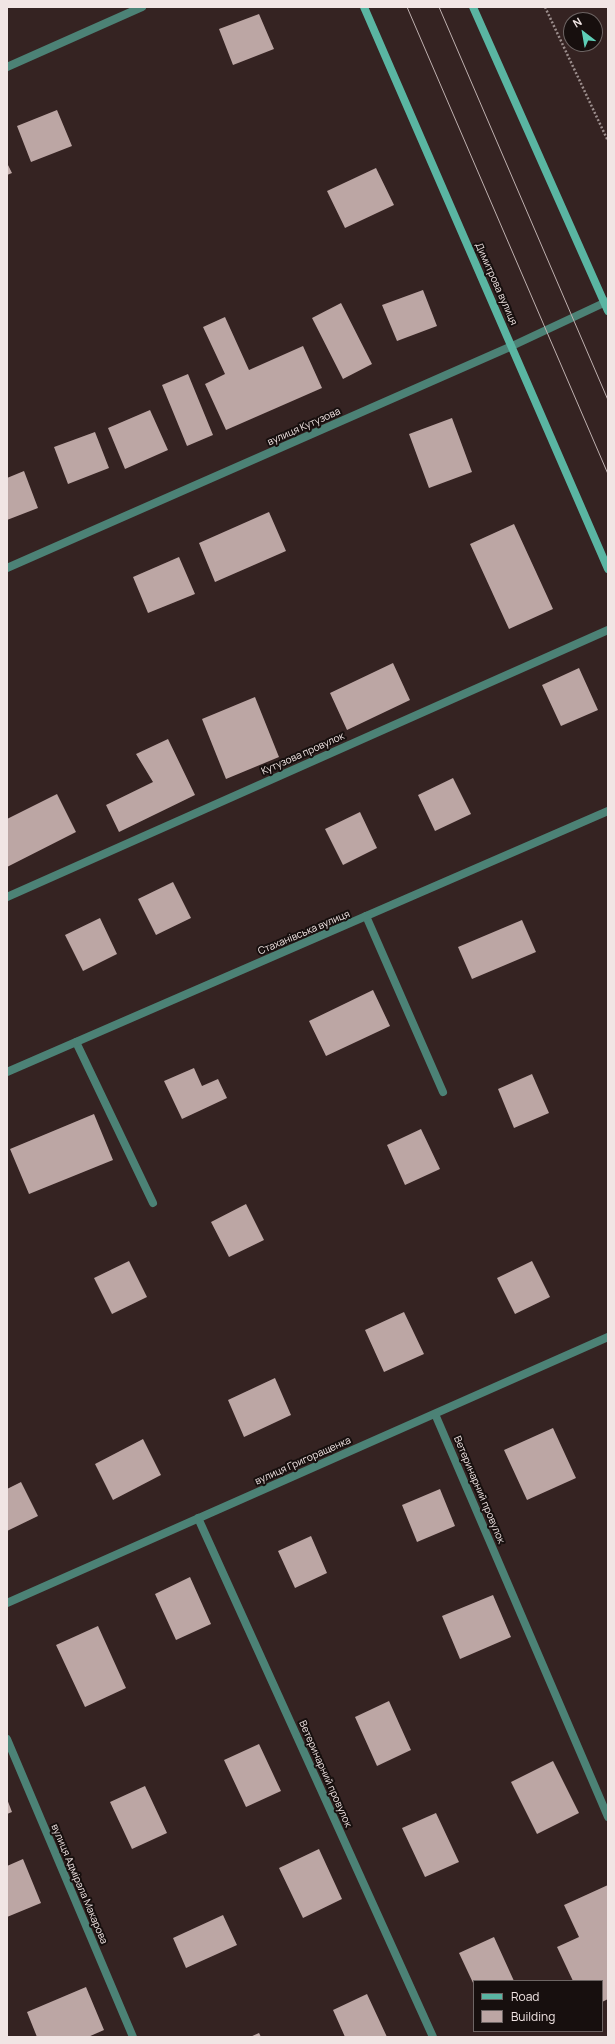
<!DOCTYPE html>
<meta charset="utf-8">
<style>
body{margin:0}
#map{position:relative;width:615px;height:2044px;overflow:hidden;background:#352322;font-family:Manrope,sans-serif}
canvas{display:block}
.frame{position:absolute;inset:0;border:8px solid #f1e5e4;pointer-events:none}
.legend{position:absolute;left:473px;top:1980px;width:130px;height:52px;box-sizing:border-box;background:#170f0e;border:1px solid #6e6564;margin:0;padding:5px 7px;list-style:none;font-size:12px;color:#f1e5e4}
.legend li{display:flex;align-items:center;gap:8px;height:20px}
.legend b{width:20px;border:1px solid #6e6564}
.north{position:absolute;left:563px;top:12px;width:40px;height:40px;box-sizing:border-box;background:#170f0e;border:1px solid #6e6564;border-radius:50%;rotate:329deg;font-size:11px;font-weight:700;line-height:16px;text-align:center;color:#f1e5e4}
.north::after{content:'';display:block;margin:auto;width:14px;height:18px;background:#5eceb7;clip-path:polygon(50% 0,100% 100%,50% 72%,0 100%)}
</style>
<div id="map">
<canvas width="615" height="2044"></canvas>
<div class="frame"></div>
<ul class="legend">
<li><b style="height:5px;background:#5ab5a2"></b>Road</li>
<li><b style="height:11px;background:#bca6a4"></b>Building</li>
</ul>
<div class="north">N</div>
</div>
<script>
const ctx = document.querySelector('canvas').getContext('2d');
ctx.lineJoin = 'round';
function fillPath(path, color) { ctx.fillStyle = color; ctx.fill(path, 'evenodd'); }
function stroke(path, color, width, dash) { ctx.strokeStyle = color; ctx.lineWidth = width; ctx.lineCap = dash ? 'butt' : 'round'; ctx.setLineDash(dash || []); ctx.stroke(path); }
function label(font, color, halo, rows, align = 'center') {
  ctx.font = font + ' Manrope,sans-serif'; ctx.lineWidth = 4; ctx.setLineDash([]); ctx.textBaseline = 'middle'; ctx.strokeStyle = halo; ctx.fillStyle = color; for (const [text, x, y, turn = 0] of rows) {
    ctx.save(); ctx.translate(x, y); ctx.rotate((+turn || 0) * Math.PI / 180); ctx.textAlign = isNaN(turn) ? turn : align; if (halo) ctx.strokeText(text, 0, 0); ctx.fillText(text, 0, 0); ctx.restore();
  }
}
fillPath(new Path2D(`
 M 259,14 L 274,49 L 233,65 L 219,29 Z
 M 57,110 L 72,146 L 31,162 L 17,126 Z
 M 7,163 L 12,173 L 7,175 Z
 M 376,168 L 394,205 L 345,228 L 327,191 Z
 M 423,290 L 437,326 L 397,341 L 382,305 Z
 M 341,303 L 372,364 L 343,379 L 312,318 Z
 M 225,317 L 249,370 L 303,346 L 322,388 L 226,430 L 205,384 L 225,374 L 203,327 Z
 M 188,374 L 213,435 L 187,446 L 162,385 Z
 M 150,410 L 168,450 L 125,469 L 108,428 Z
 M 452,418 L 472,472 L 429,488 L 409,434 Z
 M 95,432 L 109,468 L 68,484 L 54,447 Z
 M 24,471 L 38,508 L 7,520 L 7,478 Z
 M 269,512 L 286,551 L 215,582 L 199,543 Z
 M 514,524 L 553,609 L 509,629 L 470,544 Z
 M 179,557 L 195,594 L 148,613 L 133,577 Z
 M 393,663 L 410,700 L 347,730 L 330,693 Z
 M 579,668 L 598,710 L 561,726 L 542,685 Z
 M 255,697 L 279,757 L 226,779 L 202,719 Z
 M 168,739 L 195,795 L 119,832 L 106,805 L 153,782 L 136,754 Z
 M 453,778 L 471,814 L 435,831 L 418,795 Z
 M 57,794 L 76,832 L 7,867 L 7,819 Z
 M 360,812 L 377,848 L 343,865 L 325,829 Z
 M 173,882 L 191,918 L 156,935 L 138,899 Z
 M 100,918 L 117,954 L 83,971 L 65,935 Z
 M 522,920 L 536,952 L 472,979 L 458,947 Z
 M 373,990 L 390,1026 L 326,1056 L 309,1021 Z
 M 194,1068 L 202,1086 L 218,1079 L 227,1098 L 182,1119 L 164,1081 Z
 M 532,1074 L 549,1113 L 514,1128 L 498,1089 Z
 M 94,1114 L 113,1160 L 29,1194 L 10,1149 Z
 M 421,1129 L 440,1169 L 405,1185 L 387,1145 Z
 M 246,1204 L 264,1240 L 229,1257 L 211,1222 Z
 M 129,1261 L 147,1297 L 112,1314 L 94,1278 Z
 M 532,1261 L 550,1297 L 515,1314 L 497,1278 Z
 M 404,1312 L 424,1354 L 384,1372 L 365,1330 Z
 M 275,1378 L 291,1415 L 244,1437 L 228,1400 Z
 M 553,1428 L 576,1478 L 527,1500 L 504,1450 Z
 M 143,1439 L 161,1475 L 113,1500 L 95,1464 Z
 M 21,1482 L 38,1516 L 7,1531 L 7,1489 Z
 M 440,1489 L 455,1526 L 417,1542 L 402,1505 Z
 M 311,1536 L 327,1573 L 295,1588 L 278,1551 Z
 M 190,1577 L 211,1624 L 176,1640 L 155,1594 Z
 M 493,1595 L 511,1637 L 460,1659 L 442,1616 Z
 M 98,1626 L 126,1688 L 85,1707 L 56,1645 Z
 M 389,1701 L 411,1750 L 377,1766 L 355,1717 Z
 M 259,1744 L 281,1791 L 246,1807 L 224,1760 Z
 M 553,1761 L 579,1813 L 537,1834 L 511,1782 Z
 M 145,1786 L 167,1833 L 132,1849 L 110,1802 Z
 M 7,1799 L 12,1812 L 7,1814 Z
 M 436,1813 L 459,1862 L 425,1877 L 402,1828 Z
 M 319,1849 L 342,1899 L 303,1918 L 279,1868 Z
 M 23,1859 L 41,1903 L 7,1917 L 7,1866 Z
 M 608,1885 L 608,1999 L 602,2002 L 602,1981 L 573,1981 L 557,1947 L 579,1937 L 564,1905 Z
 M 223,1915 L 237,1945 L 186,1968 L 173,1938 Z
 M 494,1937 L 514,1981 L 474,1981 L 474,1985 L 459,1953 Z
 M 86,1987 L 104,2030 L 88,2037 L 37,2037 L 27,2012 Z
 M 367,1994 L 387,2037 L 345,2037 L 333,2010 Z
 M 259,2033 L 261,2037 L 250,2037 Z`), '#bca6a4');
stroke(new Path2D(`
 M 545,7 L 608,141`), '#9c8e8d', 2.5, [2, 2]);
stroke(new Path2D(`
 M 366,916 L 443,1092
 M 76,1042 L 153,1203`), '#4c8276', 8);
stroke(new Path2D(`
 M 7,67 L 142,7
 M 7,568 L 512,346 L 608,301
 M 7,897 L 608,630
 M 7,1072 L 608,811
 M 435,1414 L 608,1817
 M 198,1518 L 433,2037
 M 7,1603 L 608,1337
 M 7,1739 L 133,2037`), '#4c8276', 8);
stroke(new Path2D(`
 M 364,7 L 608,569
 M 473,7 L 608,311`), '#5ab5a2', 8);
stroke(new Path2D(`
 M 407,7 L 608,474
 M 439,7 L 608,400`), '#bfb1b0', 1);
label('10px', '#f1e5e4', '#170f0e', [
 ["Димитрова вулиця",496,284,66],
 ["вулиця Кутузова",304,427,-24],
 ["Кутузова провулок",303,754,-24],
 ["Стаханівська вулиця",304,933,-23],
 ["вулиця Григоращенка",303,1461,-24],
 ["Ветеринарний провулок",479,1490,67],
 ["Ветеринарний провулок",325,1774,66],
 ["вулиця Адмірала Макарова",79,1884,67]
]);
</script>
